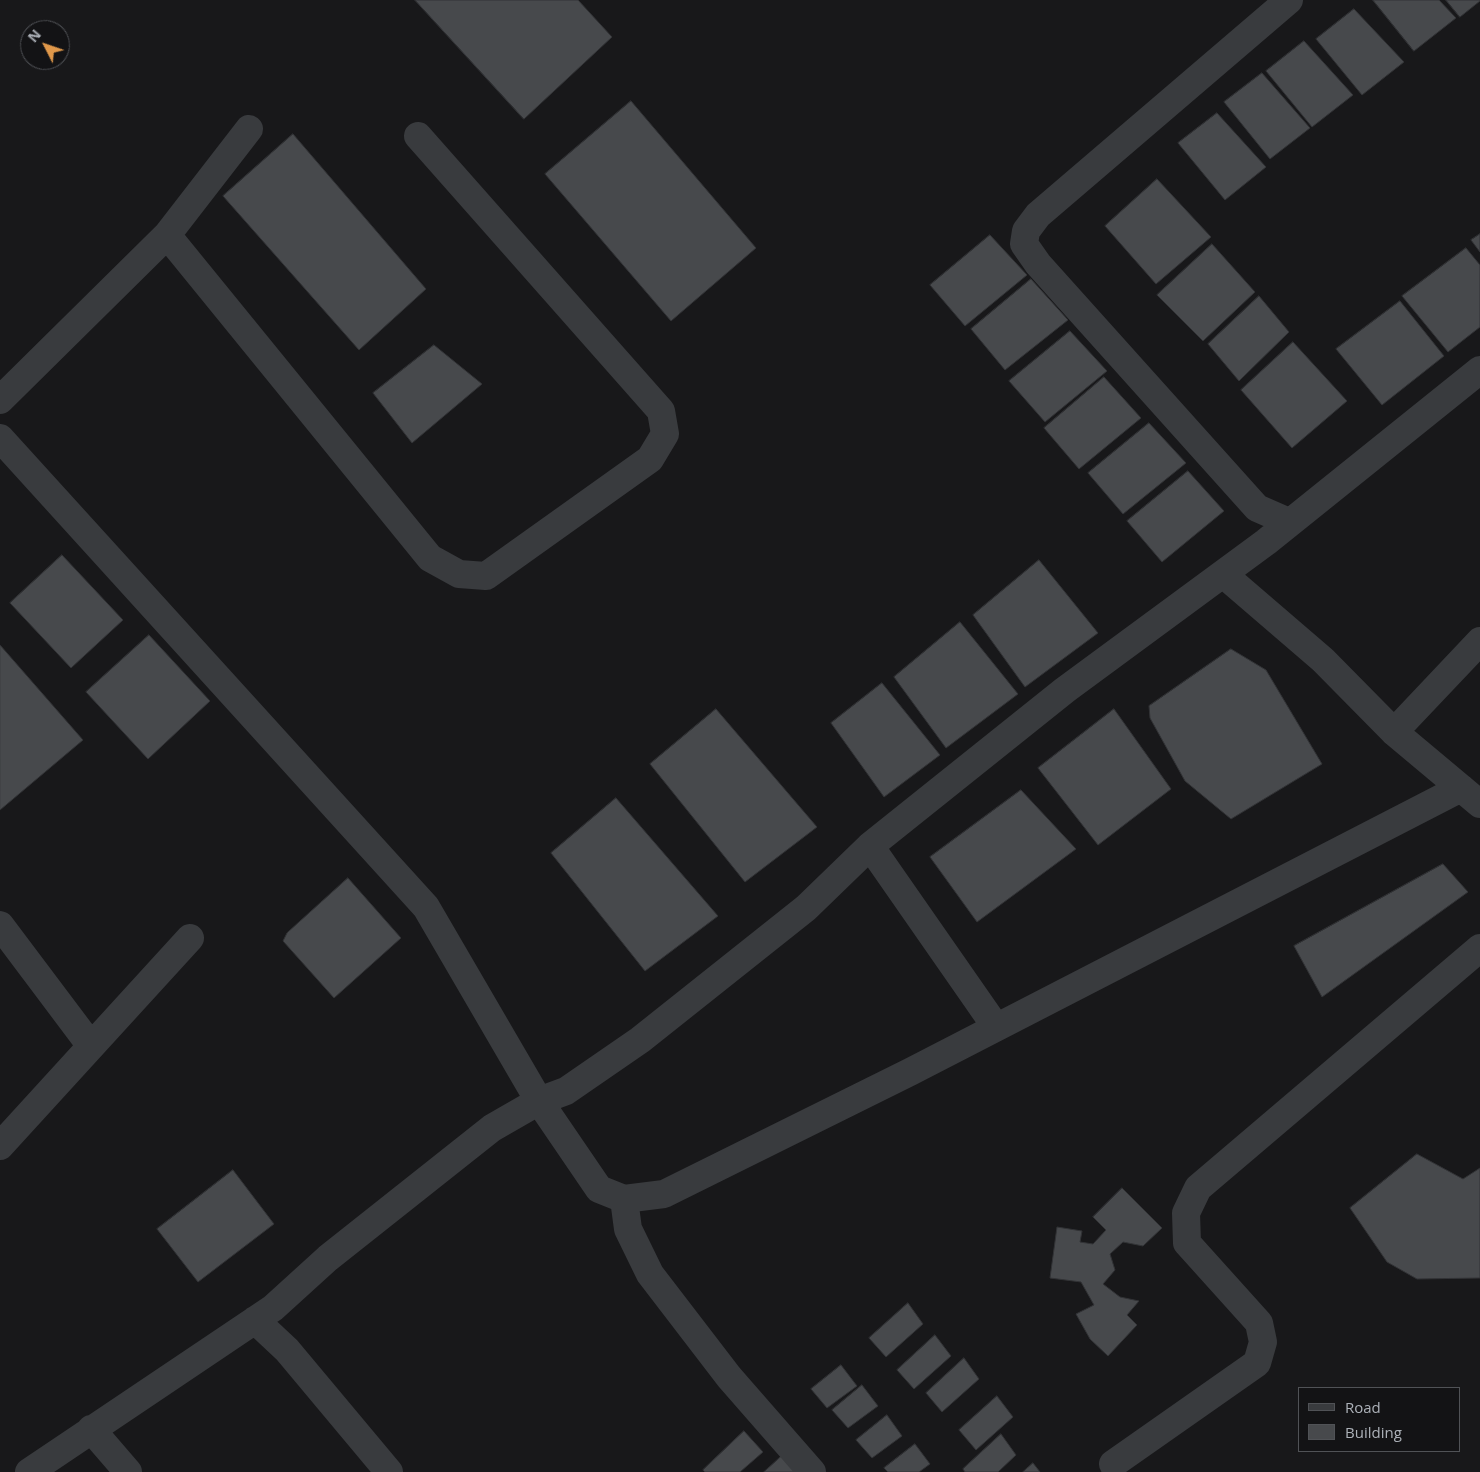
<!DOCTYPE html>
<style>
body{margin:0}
#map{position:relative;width:1480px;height:1472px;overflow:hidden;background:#18181a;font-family:"Open Sans",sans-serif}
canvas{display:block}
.legend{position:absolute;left:1298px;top:1387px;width:162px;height:65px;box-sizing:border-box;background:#131315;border:1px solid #505256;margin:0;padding:6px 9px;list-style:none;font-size:15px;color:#acb1b8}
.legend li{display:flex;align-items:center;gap:10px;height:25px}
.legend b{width:25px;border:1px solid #505256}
.north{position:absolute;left:20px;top:20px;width:50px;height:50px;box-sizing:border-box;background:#131315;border:1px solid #505256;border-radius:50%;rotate:311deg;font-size:14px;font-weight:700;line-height:20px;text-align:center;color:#acb1b8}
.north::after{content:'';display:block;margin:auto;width:18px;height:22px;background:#e0984a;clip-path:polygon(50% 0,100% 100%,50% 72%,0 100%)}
</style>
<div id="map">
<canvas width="1480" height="1472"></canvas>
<ul class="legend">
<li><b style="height:6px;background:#393b3e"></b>Road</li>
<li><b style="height:14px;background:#47494c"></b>Building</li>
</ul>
<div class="north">N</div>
</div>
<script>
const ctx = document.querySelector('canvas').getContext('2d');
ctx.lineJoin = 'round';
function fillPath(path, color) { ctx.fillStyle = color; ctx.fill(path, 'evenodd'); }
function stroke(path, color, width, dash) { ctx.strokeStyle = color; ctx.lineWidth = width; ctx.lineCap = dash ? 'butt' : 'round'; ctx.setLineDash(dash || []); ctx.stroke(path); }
const building = new Path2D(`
 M 415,0 L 578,0 L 612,37 L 524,119 Z
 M 1373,0 L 1439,0 L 1456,18 L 1414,51 Z
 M 1446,0 L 1480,0 L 1480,1 L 1460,17 Z
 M 1354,9 L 1404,62 L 1362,95 L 1316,39 Z
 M 1304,41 L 1353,95 L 1312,127 L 1266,71 Z
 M 1262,73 L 1310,128 L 1270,159 L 1224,102 Z
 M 631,101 L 756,248 L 671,321 L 545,174 Z
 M 1217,113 L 1266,167 L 1225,200 L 1178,143 Z
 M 293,134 L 426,289 L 359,350 L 223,196 Z
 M 1157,179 L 1211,237 L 1156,284 L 1105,226 Z
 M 1480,234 L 1480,252 L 1471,240 Z
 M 990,235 L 1027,275 L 965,326 L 930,285 Z
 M 1212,244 L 1255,292 L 1203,341 L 1157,295 Z
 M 1466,248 L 1480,265 L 1480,327 L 1448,352 L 1402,296 Z
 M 1031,279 L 1068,320 L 1005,370 L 971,329 Z
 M 1259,296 L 1289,332 L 1239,381 L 1208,344 Z
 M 1400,301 L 1444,356 L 1382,405 L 1336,349 Z
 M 1070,331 L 1107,371 L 1045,422 L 1009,381 Z
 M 1293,342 L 1347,401 L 1292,448 L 1241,390 Z
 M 434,345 L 482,384 L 412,443 L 373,393 Z
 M 1104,377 L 1141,418 L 1079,469 L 1044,428 Z
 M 1149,423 L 1186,463 L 1123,514 L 1088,473 Z
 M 1188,471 L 1224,511 L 1162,562 L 1127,521 Z
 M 62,555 L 123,620 L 71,668 L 10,603 Z
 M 1039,560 L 1098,633 L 1025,687 L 973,615 Z
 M 960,622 L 1018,694 L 946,748 L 894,677 Z
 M 149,635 L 210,701 L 148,759 L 86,692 Z
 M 0,645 L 83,740 L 0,810 Z
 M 1231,649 L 1266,670 L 1322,764 L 1231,819 L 1185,781 L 1150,718 L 1149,706 Z
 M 882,683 L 940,755 L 884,797 L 831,723 Z
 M 716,709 L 817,827 L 745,882 L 650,764 Z
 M 1114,709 L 1171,789 L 1098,845 L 1038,768 Z
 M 1021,790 L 1076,849 L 977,922 L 930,857 Z
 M 616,798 L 718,916 L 645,971 L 551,853 Z
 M 1443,864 L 1468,892 L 1322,997 L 1294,946 Z
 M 348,878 L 401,938 L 334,998 L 283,941 L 287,933 Z
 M 1417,1154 L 1463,1179 L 1480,1168 L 1480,1278 L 1417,1279 L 1387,1262 L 1350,1208 Z
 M 233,1170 L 274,1224 L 198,1282 L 157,1229 Z
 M 1122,1188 L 1162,1228 L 1143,1246 L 1123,1242 L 1110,1254 L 1115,1270 L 1103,1284 L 1120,1297 L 1139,1301 L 1127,1315 L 1137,1325 L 1108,1356 L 1090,1339 L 1076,1314 L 1094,1305 L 1081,1282 L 1050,1278 L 1057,1227 L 1082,1231 L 1080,1242 L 1093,1244 L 1106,1230 L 1093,1217 Z
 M 908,1303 L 923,1324 L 886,1357 L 869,1338 Z
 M 935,1335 L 951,1356 L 914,1389 L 897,1370 Z
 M 964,1358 L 979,1379 L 942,1412 L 926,1393 Z
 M 841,1365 L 857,1386 L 827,1408 L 811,1389 Z
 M 862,1385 L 878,1406 L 848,1428 L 832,1410 Z
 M 997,1396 L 1013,1417 L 976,1450 L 959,1430 Z
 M 887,1415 L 902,1436 L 872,1458 L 856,1440 Z
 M 744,1431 L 763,1452 L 740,1472 L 705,1472 L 703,1470 Z
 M 1001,1434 L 1016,1455 L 998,1472 L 965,1472 L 963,1469 Z
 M 915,1444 L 930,1464 L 919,1472 L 888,1472 L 884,1468 Z
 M 785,1453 L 799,1472 L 764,1472 Z
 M 1033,1463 L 1040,1472 L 1023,1472 Z`);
fillPath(building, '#47494c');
stroke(building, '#323336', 1);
stroke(new Path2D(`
 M 1289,0 L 1038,215 L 1026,231 L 1024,244 L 1038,264 L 1257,508 L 1289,522
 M 167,235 L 430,558 L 459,574 L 486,576 L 650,459 L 665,434 L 661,411 L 418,136
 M 0,400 L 167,235 L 249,129
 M 0,438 L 426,907 L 539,1101 L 599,1189 L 624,1199 L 664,1194 L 910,1072 L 1461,788
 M 1223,574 L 1323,660 L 1394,732 L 1480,804
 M 1394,732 L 1480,641
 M 870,846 L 996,1027
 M 0,925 L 91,1046
 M 0,1146 L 190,938
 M 624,1199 L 628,1229 L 650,1274 L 729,1377 L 812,1472
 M 255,1320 L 287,1350 L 389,1472
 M 91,1429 L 128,1472
 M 1113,1464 L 1257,1363 L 1263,1342 L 1259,1323 L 1187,1243 L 1186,1213 L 1198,1188 L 1480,948
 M 29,1472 L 273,1308 L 328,1258 L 492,1128 L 539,1101 L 566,1091 L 640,1040 L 806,908 L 870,846 L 1065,690 L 1266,542 L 1480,370`), '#393b3e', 28);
</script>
